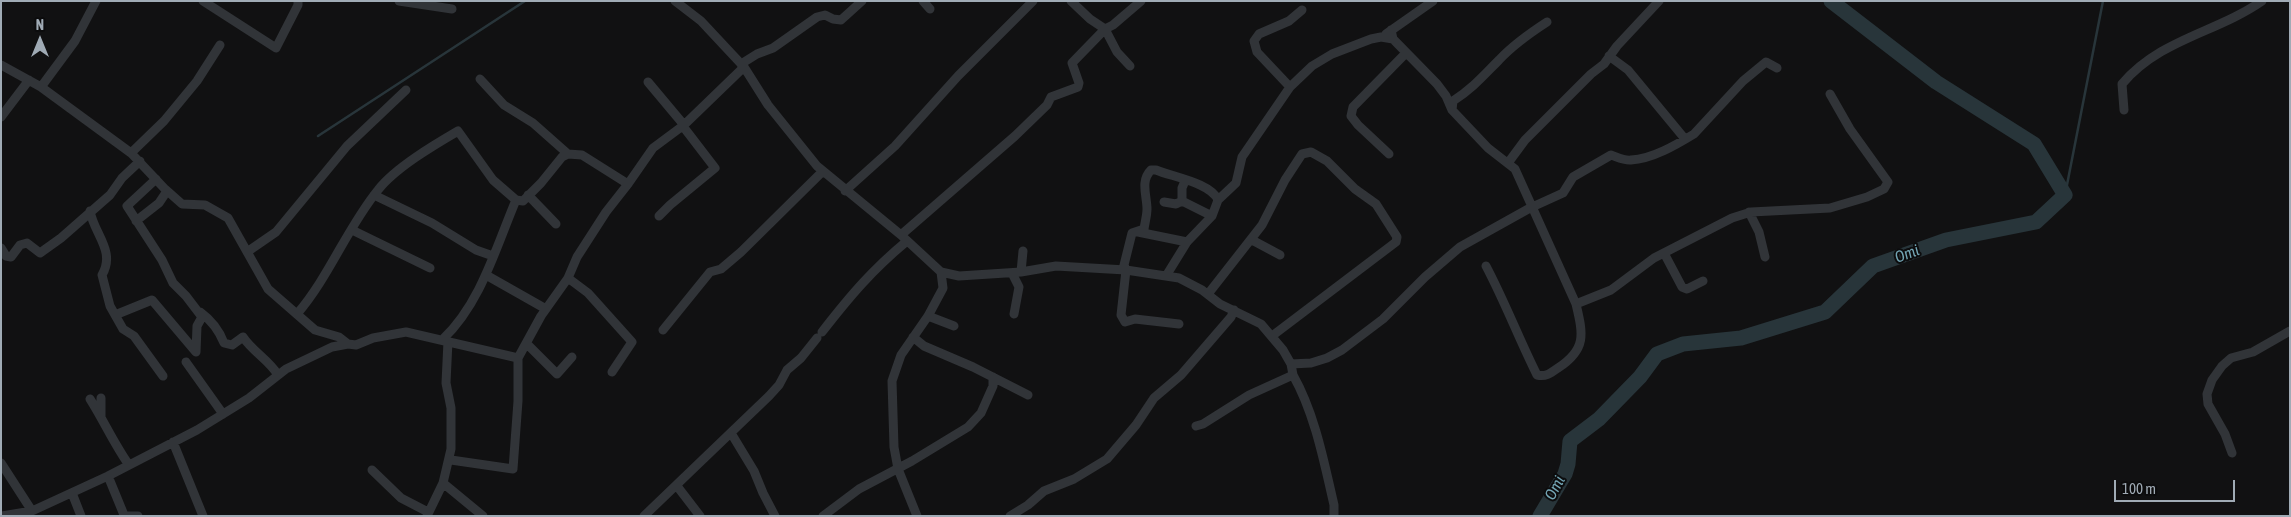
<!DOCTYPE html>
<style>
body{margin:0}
#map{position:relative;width:2291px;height:517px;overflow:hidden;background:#111112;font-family:"Asap Condensed",sans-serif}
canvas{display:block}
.frame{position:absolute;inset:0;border:2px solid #a0abb5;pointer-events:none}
.north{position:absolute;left:15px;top:15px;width:50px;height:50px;-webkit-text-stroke:4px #0c0c0d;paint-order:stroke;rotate:0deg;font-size:14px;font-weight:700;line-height:20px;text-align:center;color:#a0abb5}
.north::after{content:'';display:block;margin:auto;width:18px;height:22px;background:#a0abb5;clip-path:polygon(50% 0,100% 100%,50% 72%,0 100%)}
.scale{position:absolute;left:2114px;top:480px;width:121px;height:22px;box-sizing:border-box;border:2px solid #a0abb5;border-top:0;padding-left:6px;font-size:15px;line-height:18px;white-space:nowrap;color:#a0abb5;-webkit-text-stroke:4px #0c0c0d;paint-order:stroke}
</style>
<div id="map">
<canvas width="2291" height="517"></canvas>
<div class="frame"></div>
<div class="north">N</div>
<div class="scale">100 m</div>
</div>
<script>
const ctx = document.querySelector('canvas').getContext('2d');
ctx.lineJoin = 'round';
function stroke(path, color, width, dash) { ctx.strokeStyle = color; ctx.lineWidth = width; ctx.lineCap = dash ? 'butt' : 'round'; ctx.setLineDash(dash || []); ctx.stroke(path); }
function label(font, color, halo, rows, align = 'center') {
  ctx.font = font + ' "Asap Condensed",sans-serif'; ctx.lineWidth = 4; ctx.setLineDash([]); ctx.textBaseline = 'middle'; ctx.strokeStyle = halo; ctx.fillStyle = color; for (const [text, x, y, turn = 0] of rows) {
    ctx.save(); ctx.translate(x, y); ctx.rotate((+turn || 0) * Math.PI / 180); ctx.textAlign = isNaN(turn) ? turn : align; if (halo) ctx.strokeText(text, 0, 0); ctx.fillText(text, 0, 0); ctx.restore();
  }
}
stroke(new Path2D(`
 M 318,136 L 525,1
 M 2065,195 L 2103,1`), '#28353a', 2.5);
stroke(new Path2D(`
 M 1540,516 L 1565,474 L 1568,464 L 1570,441 L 1599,419 L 1640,377 L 1657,354 L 1683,344 L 1741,338 L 1825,312 L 1873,266 L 1946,240 L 2036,222 L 2065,195 L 2034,144 L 1936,82 L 1831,1`), '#28353a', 15);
stroke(new Path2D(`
 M 203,1 L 276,48 L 298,5 L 298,1
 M 399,1 L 452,9
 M 923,1 L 930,9
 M 1071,1 L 1090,19 L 1105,29 L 1113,25 L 1141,1
 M 1391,30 L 1393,39 L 1437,84 L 1446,96 L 1452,110 L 1488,148 L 1515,169 L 1576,304 L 1611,290 L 1654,258 L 1732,218 L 1751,212 L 1830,208 L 1867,197 L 1884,189 L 1888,182 L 1850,129 L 1830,94
 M 1386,34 L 1433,1
 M 1609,56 L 1628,70 L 1685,139
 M 741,64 L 757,54 L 773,48 L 817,17 L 825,15 L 833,19 L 841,20 L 862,1
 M 1,65 L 41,87 L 131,153 L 164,188 L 182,204 L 205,205 L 228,218 L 268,289 L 315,330 L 339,337 L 348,344
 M 744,67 L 768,105 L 817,166 L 901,235 L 941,272 L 943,288 L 928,316 L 901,355 L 892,381 L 894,447 L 898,469 L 917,516
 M 480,79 L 504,105 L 533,123 L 568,154
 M 648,82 L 684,125
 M 41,87 L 75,41 L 96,1
 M 1290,87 L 1257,52 L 1254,41 L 1259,34 L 1289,21 L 1302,10
 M 1452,110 L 1453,101 C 1473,88 1483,76 1499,60 C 1513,45 1530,33 1547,22
 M 2124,110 L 2122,84 C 2160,39 2216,33 2262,1
 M 1,117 L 29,80
 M 131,153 L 164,121 L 197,81 L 220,45
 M 1389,154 L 1358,125 L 1351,116 L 1353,107 L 1406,53
 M 1508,163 L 1525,140 L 1591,74 L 1604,64 L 1617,46 L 1659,1
 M 156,179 L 127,206 L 162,260 L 173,283 L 186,296 L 202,317 L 197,326 L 196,352
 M 845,191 L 895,146 L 958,76 L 1033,1
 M 374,195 L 432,223 L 476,250 L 493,256
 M 528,195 L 556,224
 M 1182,201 L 1182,188 L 1185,181
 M 1164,202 L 1176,204 L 1182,201 L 1212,216
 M 90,211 C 94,234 116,251 102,275 L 110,306 L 123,329 L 134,336 L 163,376
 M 1749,212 L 1759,232 L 1765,257
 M 659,216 L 670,205 L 715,168 L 682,125
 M 136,221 L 159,203 L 167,191
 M 352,230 L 430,268
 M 1138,232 L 1187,242
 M 901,235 L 1015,136 L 1047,105 L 1051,97 L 1078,87 L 1079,83 L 1072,63 L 1105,29 L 1117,52 L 1130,66
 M 1252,240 L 1280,255
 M 1,248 L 6,256 L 11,257 L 20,245 L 27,243 L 40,253 L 61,238 L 110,195 L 122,178 L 140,161
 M 247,252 L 276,232 L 347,146 L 406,90
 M 1664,253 L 1682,287 L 1687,289 L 1703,281
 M 1486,266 C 1505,302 1519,339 1537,375 C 1546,377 1551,373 1558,368 C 1587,349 1583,334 1576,304
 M 941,272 L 959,276 L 1021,272 L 1056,266 L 1126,270 L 1179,278 L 1202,290 L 1220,304 L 1261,324 L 1283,350 L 1291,364 L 1293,375 L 1249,395 L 1203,424 L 1196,426
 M 1021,272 L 1023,251
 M 1012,273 L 1019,287 L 1014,314
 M 486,275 L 546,309
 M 1166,276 L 1187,242 L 1212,216 L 1218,200 L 1236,183 L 1242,157 L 1290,87 L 1312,66 L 1332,54 L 1371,39 L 1381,37 L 1393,39
 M 568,278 L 588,293 L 632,342 L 612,372
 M 1208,294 L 1262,225 L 1285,180 L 1302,154 L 1311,152 L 1327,161 L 1355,189 L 1376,204 L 1397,237 L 1396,242 L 1272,336
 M 200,312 C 211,320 219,330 224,343 L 232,345 L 243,337 C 253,352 269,360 278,375
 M 297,314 C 329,277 347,228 378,190 C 395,168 434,145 458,131 L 493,180 L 516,200
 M 115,315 L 152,300 L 196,352
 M 928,316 L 954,326
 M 1179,324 L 1135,319 L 1125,322 L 1121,315 L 1126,270 L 1124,265 L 1132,233 L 1144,229 C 1145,222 1147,215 1147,209 C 1147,196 1140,181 1151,170 L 1156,170 C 1173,177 1211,183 1218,200
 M 663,330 L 710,272 L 721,269 L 741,252 L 823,171
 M 822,332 C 850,296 872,270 907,241
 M 913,337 L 924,346 L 973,367 L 1028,395
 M 443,339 C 481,303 496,247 516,200 L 523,201 L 541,183 L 562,157 L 568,154 L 582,155 L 628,184
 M 527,344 L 557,374 L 572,357
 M 186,362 L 223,414
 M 1291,364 L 1311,363 L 1327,358 L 1342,350 L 1383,319 L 1425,277 L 1460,247 L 1530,208 L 1563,193 L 1573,177 L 1611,155 C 1617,157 1625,161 1631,160 C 1652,159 1676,145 1694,134 L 1743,81 L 1766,62 L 1777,68
 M 1293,375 C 1315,414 1324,462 1334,505 L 1334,516
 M 101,398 L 101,416
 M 90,399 C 104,421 114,444 129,465
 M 731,433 L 754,471 L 763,493 L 775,516
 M 173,442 L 203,516
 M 2232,453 L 2225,434 L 2208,404 L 2207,394 L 2212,380 L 2222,366 L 2231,358 L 2253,352 L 2290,331
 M 451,460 L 513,469 L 518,401 L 518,358
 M 1,463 L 32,511
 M 372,470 L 401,498 L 428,512
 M 108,476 L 124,515
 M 443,483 L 483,516
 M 677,486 L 700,516
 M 72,493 L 81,516
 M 2,516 L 32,511 L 108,476 L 197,430 L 249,398 L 286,369 L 332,347 L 348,344 L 356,345 L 373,338 L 406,332 L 518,358 L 541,316 L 568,278 L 577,257 L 606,212 L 628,184 L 653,148 L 684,125 L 744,67 L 701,21 L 675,1
 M 124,516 L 138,516
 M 427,516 L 443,483 L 451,449 L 451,408 L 446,383 L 448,341
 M 644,516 L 769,396 L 779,385 L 787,370 L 801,358 L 817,338
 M 823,516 L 859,489 L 912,461 L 968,427 L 981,413 L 993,386 L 993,377
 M 1010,516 L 1028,505 L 1044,491 L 1074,479 L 1107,459 L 1136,425 L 1154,398 L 1181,375 L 1231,317 L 1234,310`), '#313438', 9);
label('italic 16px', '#73a5b4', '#0c0c0d', [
 ["Omi",1907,254,-20],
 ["Omi",1555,488,-61]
]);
</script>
